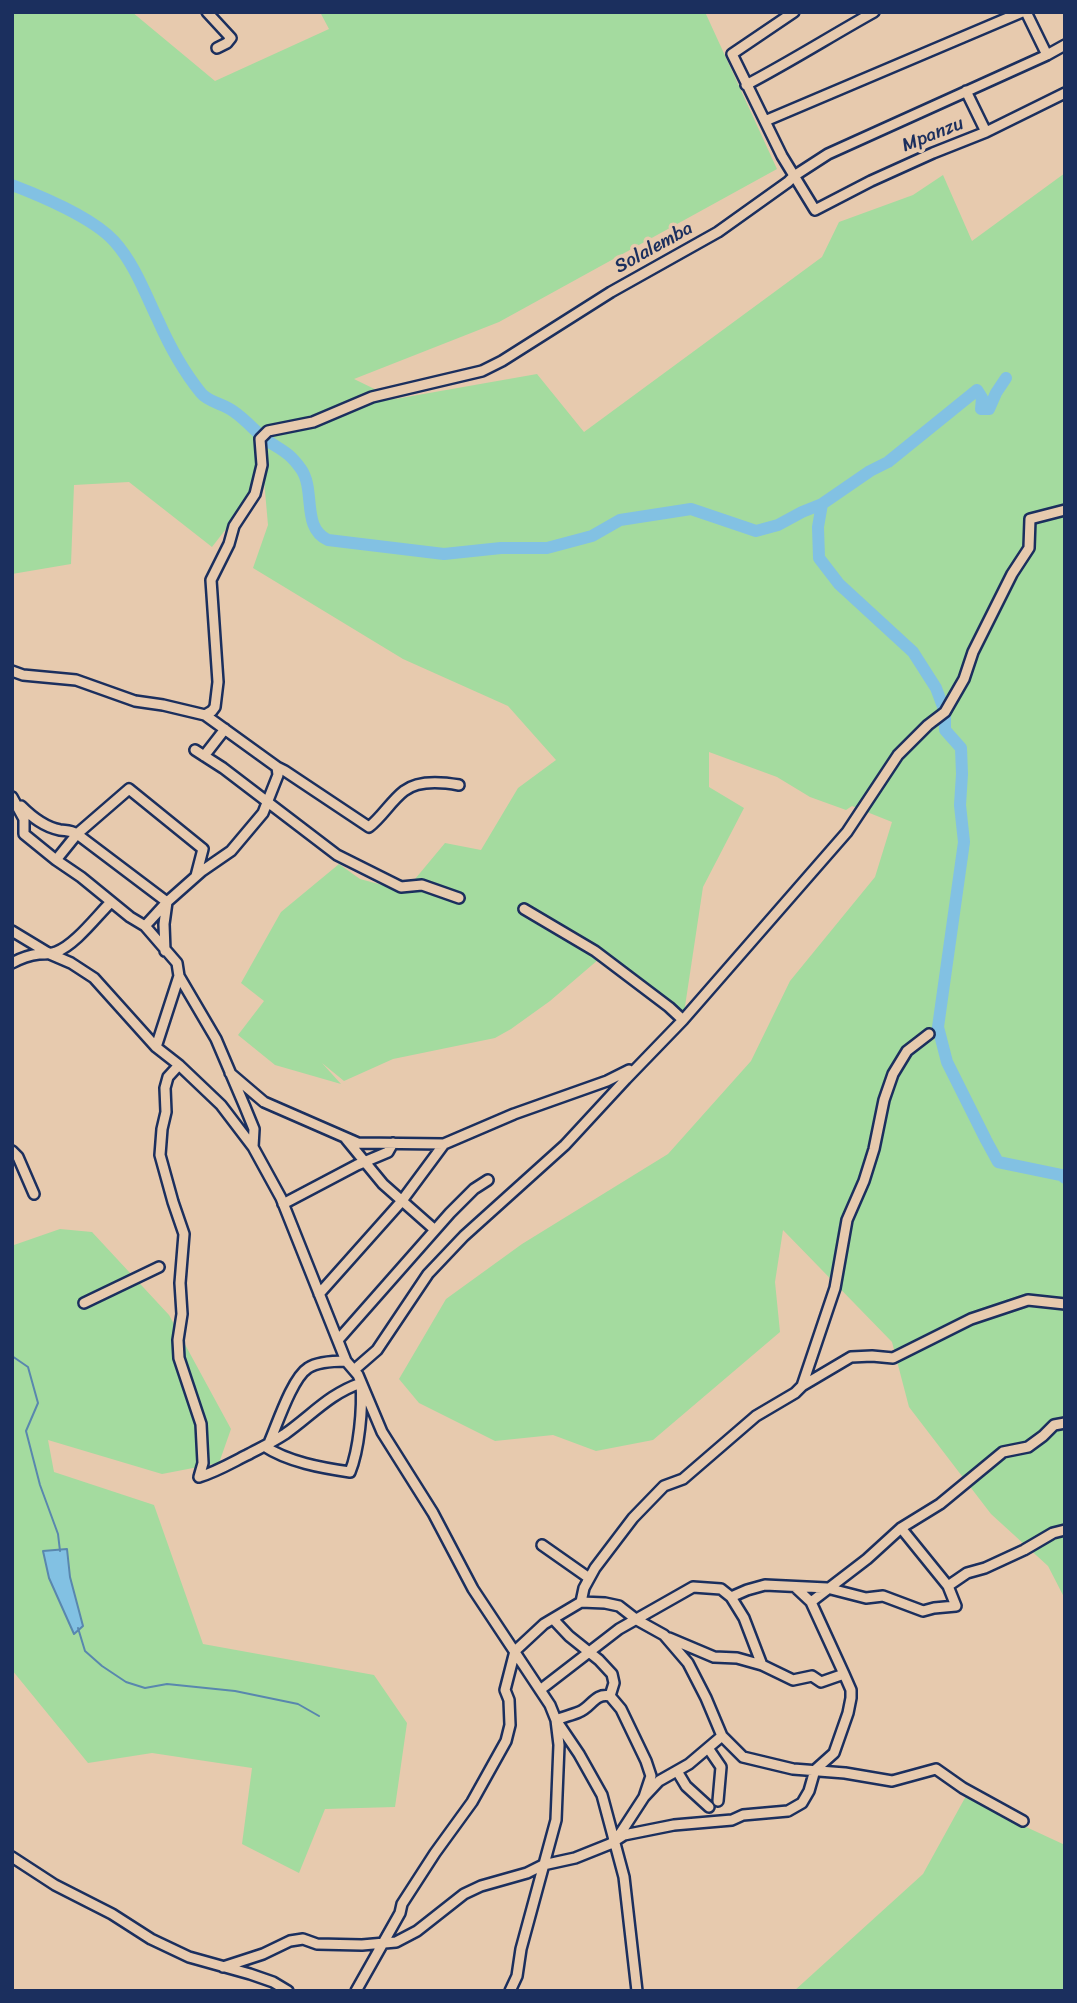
<!DOCTYPE html>
<style>
body{margin:0}
#map{position:relative;width:1077px;height:2003px;overflow:hidden;background:#e7caae;font-family:Sriracha,sans-serif}
canvas{display:block}
.frame{position:absolute;inset:0;border:14px solid #1b2f5e;pointer-events:none}
</style>
<div id="map">
<canvas width="1077" height="2003"></canvas>
<div class="frame"></div>
</div>
<script>
const ctx = document.querySelector('canvas').getContext('2d');
ctx.lineJoin = 'round';
function fillPath(path, color) { ctx.fillStyle = color; ctx.fill(path, 'evenodd'); }
function stroke(path, color, width, dash) { ctx.strokeStyle = color; ctx.lineWidth = width; ctx.lineCap = dash ? 'butt' : 'round'; ctx.setLineDash(dash || []); ctx.stroke(path); }
function label(font, color, halo, rows, align = 'center') {
  ctx.font = font + ' Sriracha,sans-serif'; ctx.lineWidth = 7; ctx.setLineDash([]); ctx.textBaseline = 'middle'; ctx.strokeStyle = halo; ctx.fillStyle = color; for (const [text, x, y, turn = 0] of rows) {
    ctx.save(); ctx.translate(x, y); ctx.rotate((+turn || 0) * Math.PI / 180); ctx.textAlign = isNaN(turn) ? turn : align; if (halo) ctx.strokeText(text, 0, 0); ctx.fillText(text, 0, 0); ctx.restore();
  }
}
fillPath(new Path2D(`
 M 12,12 L 132,12 L 215,81 L 329,29 L 320,12 L 705,12 L 777,169 L 499,322 L 354,379 L 395,399 L 537,374 L 584,432 L 822,257 L 839,222 L 913,195 L 943,175 L 972,241 L 1065,173 L 1065,1599 L 1048,1566 L 991,1514 L 909,1407 L 892,1342 L 783,1230 L 775,1282 L 780,1332 L 653,1440 L 596,1451 L 553,1435 L 495,1441 L 419,1403 L 399,1379 L 446,1299 L 522,1244 L 668,1154 L 751,1061 L 790,981 L 875,877 L 892,822 L 852,806 L 846,810 L 810,797 L 777,777 L 709,752 L 709,787 L 744,808 L 703,887 L 684,1013 L 599,959 L 550,1001 L 511,1029 L 495,1038 L 393,1059 L 344,1081 L 322,1063 L 341,1084 L 275,1065 L 238,1035 L 264,1001 L 241,983 L 281,912 L 339,864 L 360,879 L 405,891 L 445,843 L 481,850 L 518,788 L 556,760 L 508,706 L 403,659 L 253,568 L 268,525 L 264,480 L 212,547 L 129,482 L 74,485 L 71,564 L 12,574 Z
 M 60,1229 L 92,1232 L 169,1315 L 231,1429 L 219,1463 L 162,1474 L 48,1440 L 54,1472 L 154,1505 L 203,1644 L 374,1675 L 407,1723 L 395,1807 L 325,1809 L 299,1873 L 242,1844 L 252,1768 L 152,1753 L 88,1763 L 12,1670 L 12,1244 L 14,1245 Z
 M 966,1796 L 996,1813 L 1065,1845 L 1065,1991 L 794,1991 L 923,1874 Z`), '#a4db9f');
const water = new Path2D(`
 M 67,1549 L 70,1577 L 83,1626 L 74,1634 L 49,1578 L 43,1551 Z`);
fillPath(water, '#82c1e3');
stroke(water, '#5987ae', 2);
stroke(new Path2D(`
 M 12,1356 L 28,1367 L 38,1403 L 26,1431 L 40,1485 L 58,1534 L 60,1551
 M 78,1628 L 85,1651 L 102,1666 L 126,1682 L 145,1688 L 167,1684 L 235,1691 L 298,1704 L 319,1716`), '#5987ae', 2);
stroke(new Path2D(`
 M 12,185 C 41,196 93,218 114,241 C 134,263 145,293 158,320 C 169,345 184,372 201,393 C 208,402 224,404 233,411 C 245,419 254,430 265,439 C 282,451 288,451 301,469 C 316,490 301,528 328,540 L 444,554 L 501,548 L 547,548 L 592,536 L 620,520 L 691,509 L 756,531 L 778,525 L 802,512 L 822,504 L 870,471 L 888,462 L 977,390 L 982,398 L 981,409 L 989,409 L 996,393 L 1006,378
 M 822,504 L 818,527 L 819,558 L 839,584 L 913,652 L 936,688 L 945,712 L 945,730 L 961,748 L 962,774 L 960,805 L 964,842 L 938,1027 L 947,1062 L 986,1140 L 998,1162 L 1061,1175 L 1065,1178`), '#82c1e3', 12);
const minor = new Path2D(`
 M 207,12 L 231,38 L 227,43 L 217,48
 M 794,12 L 732,54 L 782,156 L 815,210 L 871,181 L 933,153 L 986,132 L 1065,93
 M 1026,12 L 1047,55
 M 746,85 C 790,62 831,36 874,12
 M 966,91 L 986,132
 M 765,121 L 1022,12
 M 12,671 L 23,675 L 76,680 L 135,701 L 163,705 L 205,715 L 277,767 L 278,775 L 263,813 L 231,851 L 202,871 L 167,902 L 145,926
 M 205,715 L 212,711 L 215,707 L 218,682 L 211,580 L 229,544 L 234,526 L 255,494 L 262,465 L 260,439 L 268,431 L 313,422 L 372,397 L 482,371 L 502,361 L 611,292 L 718,232 L 788,182 L 794,176 L 828,154 L 1047,55 L 1065,45
 M 195,750 L 223,768 L 337,855 L 401,887 L 422,885 L 459,898
 M 204,756 L 225,729
 M 277,767 L 285,771 L 369,827 C 382,817 391,801 404,791 C 418,780 442,782 459,785
 M 12,797 L 24,819 L 24,834 L 56,860 L 77,834 L 129,789 L 203,849 L 196,876
 M 21,806 C 32,817 44,827 60,830 C 67,831 70,830 77,834 L 167,902 L 164,924 L 165,951
 M 56,860 L 81,877 L 130,917 L 145,926 L 177,963 L 179,976 L 216,1039 L 245,1107 L 254,1129 L 253,1147
 M 524,909 L 595,951 L 669,1007 L 683,1020
 M 12,931 L 50,954 L 71,963 L 94,978 L 156,1047 L 179,1065 L 221,1105 L 253,1147 L 281,1198 L 346,1361 L 358,1375 L 382,1432 L 433,1513 L 473,1589 L 550,1705 L 556,1720 L 579,1754 L 602,1795 L 624,1877 L 637,1991
 M 12,963 C 21,958 30,955 39,954 C 45,954 51,954 56,952 C 75,945 96,917 111,902
 M 156,1047 L 179,976
 M 179,1065 L 168,1077 L 165,1088 L 166,1112 L 162,1129 L 160,1155 L 173,1202 L 184,1234 L 180,1283 L 182,1314 L 178,1340 L 179,1358 L 201,1424 L 203,1463 L 199,1477
 M 230,1073 L 264,1102 L 358,1143 L 444,1144 L 514,1114 L 607,1081 L 629,1070
 M 346,1139 L 383,1184 L 435,1230
 M 12,1151 L 18,1157 L 34,1194
 M 283,1204 L 357,1165 L 388,1152 L 393,1143
 M 319,1294 L 401,1202 L 444,1144
 M 84,1303 L 159,1267
 M 338,1340 L 450,1213 L 474,1189 L 488,1180
 M 354,1370 L 377,1350 L 428,1274 L 464,1236 L 565,1145 L 626,1079 L 683,1020 L 847,832 L 898,755 L 928,725 L 945,712 L 964,679 L 973,652 L 1012,574 L 1029,548 L 1030,519 L 1065,510
 M 802,1386 L 851,1357 L 872,1356 L 893,1358 L 971,1319 L 1028,1300 L 1065,1304
 M 269,1443 C 277,1425 292,1378 308,1368 C 317,1362 335,1361 346,1361
 M 199,1477 C 216,1472 231,1463 247,1455 C 260,1448 273,1442 285,1434 C 312,1415 329,1394 361,1383 C 363,1408 359,1450 350,1472 C 322,1468 288,1462 264,1446
 M 542,1545 L 589,1578
 M 948,1586 L 967,1573 L 985,1568 L 1024,1550 L 1053,1533 L 1065,1530
 M 731,1597 L 744,1618 L 762,1665
 M 581,1602 L 584,1588 L 595,1568 L 633,1518 L 664,1486 L 683,1479 L 756,1416 L 795,1393 L 802,1386 L 835,1288 L 847,1220 L 864,1181 L 874,1149 L 884,1100 L 893,1074 L 907,1051 L 929,1034
 M 811,1602 L 867,1559 L 901,1528 L 940,1504 L 1003,1452 L 1028,1447 L 1043,1436 L 1054,1425 L 1065,1423
 M 553,1619 L 569,1636 L 599,1660 L 612,1674 L 614,1683 L 610,1696
 M 669,1638 L 714,1657 L 737,1658 L 762,1665 L 793,1680 L 812,1676 L 821,1682 L 844,1674
 M 540,1690 L 619,1629 L 693,1587 L 721,1589 L 731,1597 L 747,1590 L 765,1585 L 827,1588 L 866,1598 L 883,1596 L 923,1611 L 934,1608 L 956,1606 L 948,1586 L 901,1528
 M 708,1748 L 721,1767 L 718,1801
 M 677,1771 L 686,1786 L 709,1807
 M 618,1837 L 644,1797 L 659,1781 L 689,1764 L 722,1736
 M 12,1857 L 55,1885 L 112,1914 L 151,1939 L 189,1957 L 250,1974 L 273,1982 L 288,1991
 M 223,1967 L 263,1954 L 290,1941 L 303,1939 L 317,1944 L 362,1945 L 396,1942 L 417,1931 L 464,1894 L 481,1886 L 527,1873 L 543,1865 L 575,1858 L 610,1844 L 624,1835 L 674,1825 L 732,1820 L 743,1815 L 788,1811 L 802,1803 L 809,1791 L 815,1770 L 834,1753 L 848,1713 L 851,1698 L 851,1690 L 844,1674 L 811,1602 L 795,1587
 M 356,1991 L 400,1913 L 402,1904 L 435,1853 L 472,1802 L 506,1741 L 510,1725 L 509,1700 L 505,1690 L 515,1651 L 544,1624 L 581,1602 L 605,1603 L 619,1606 L 637,1620 L 664,1635 L 688,1663 L 706,1698 L 722,1736 L 743,1757 L 793,1769 L 845,1773 L 892,1781 L 936,1769 L 963,1788 L 1023,1821
 M 510,1991 L 517,1976 L 521,1949 L 556,1820 L 559,1745 L 556,1720 C 563,1717 572,1715 579,1712 C 592,1707 594,1693 610,1696 L 621,1709 L 646,1761 L 651,1776 L 644,1797`);
stroke(minor, '#1b2f5e', 14);
stroke(minor, '#e7caae', 9);
label('19px', '#1b2f5e', '#e7caae', [
 ["Mpanzu",933,135,-22],
 ["Solalemba",654,248,-29]
]);
</script>
